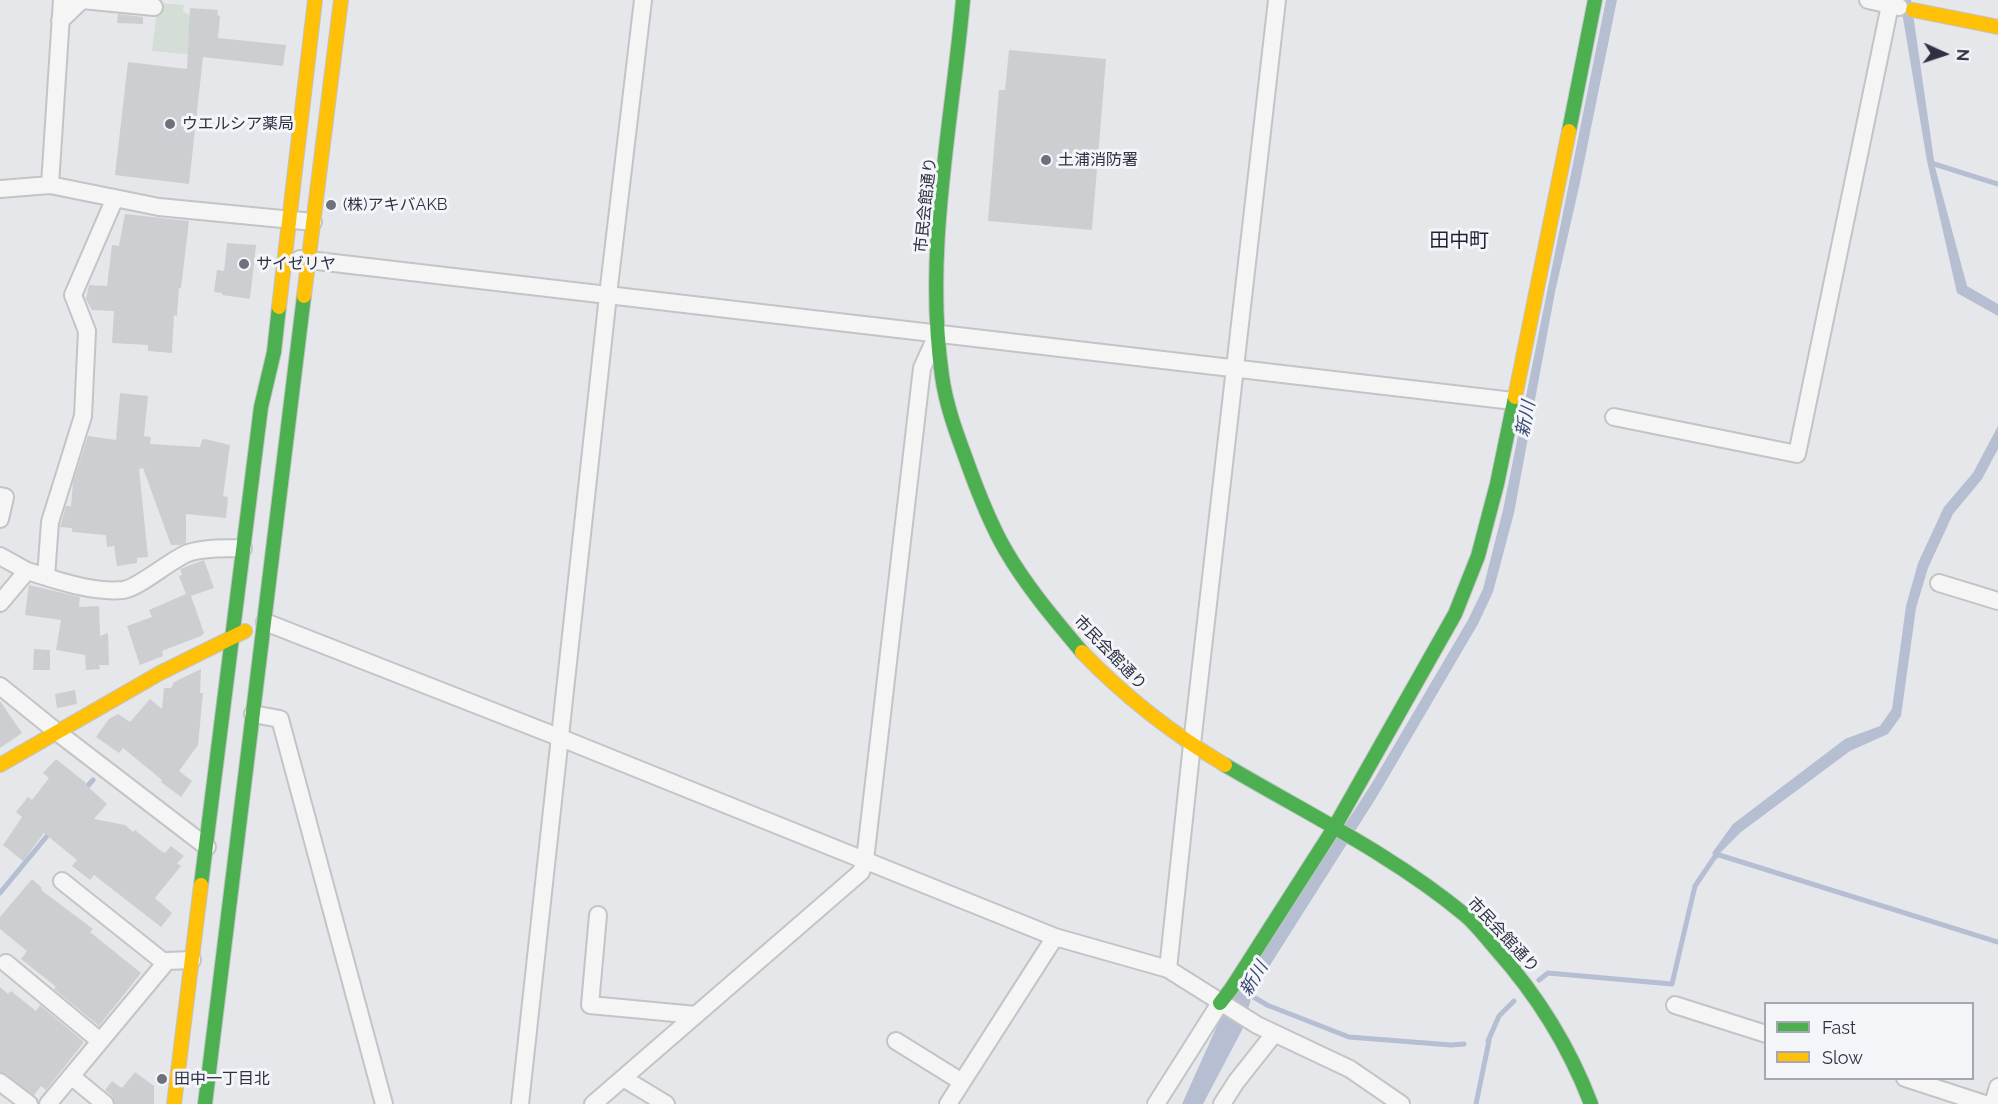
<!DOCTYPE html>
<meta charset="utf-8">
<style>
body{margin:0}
#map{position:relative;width:1998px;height:1104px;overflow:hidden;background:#e5e7ea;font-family:Raleway,sans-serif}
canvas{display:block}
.legend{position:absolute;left:1764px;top:1002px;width:210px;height:78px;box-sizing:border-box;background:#f4f5f8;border:2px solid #a4a7af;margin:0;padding:8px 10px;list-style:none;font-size:18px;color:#2d3142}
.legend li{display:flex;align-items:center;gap:12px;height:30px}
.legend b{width:30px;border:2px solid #a4a7af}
.north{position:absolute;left:1914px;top:24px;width:60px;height:60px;-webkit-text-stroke:4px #f4f5f8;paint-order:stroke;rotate:93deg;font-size:16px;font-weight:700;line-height:24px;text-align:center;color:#2d3142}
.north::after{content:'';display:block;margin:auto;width:21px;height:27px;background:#2d3142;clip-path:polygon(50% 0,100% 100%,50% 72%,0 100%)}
</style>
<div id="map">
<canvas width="1998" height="1104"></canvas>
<ul class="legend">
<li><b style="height:8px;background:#4caf50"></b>Fast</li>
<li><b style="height:8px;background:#ffc107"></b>Slow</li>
</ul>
<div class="north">N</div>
</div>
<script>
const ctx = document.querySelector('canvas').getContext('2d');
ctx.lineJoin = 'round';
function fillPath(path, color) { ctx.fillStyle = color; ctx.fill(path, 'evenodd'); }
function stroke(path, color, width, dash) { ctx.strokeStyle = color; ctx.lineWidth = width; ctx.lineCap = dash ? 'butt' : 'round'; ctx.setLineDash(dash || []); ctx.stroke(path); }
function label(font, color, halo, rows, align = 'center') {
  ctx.font = font + ' Raleway,"Noto Sans JP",sans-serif'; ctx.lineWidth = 6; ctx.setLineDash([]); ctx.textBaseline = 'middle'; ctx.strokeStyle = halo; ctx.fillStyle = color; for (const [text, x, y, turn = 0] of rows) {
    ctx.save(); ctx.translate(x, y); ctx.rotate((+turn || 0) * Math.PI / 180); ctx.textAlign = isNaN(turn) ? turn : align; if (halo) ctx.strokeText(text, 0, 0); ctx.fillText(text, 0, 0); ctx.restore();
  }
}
fillPath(new Path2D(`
 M 158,3 L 184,5 L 183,12 L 190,15 L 217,57 L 152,51 Z`), '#d4ddd6');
fillPath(new Path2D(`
 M 1606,0 L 1617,0 L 1579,187 L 1555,292 L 1514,513 L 1493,592 L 1478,624 L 1376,798 L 1253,992 L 1242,1030 L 1203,1104 L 1182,1104 L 1222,1015 L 1372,783 L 1468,620 L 1483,589 L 1503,510 Z
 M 1900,0 L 1911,0 L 1935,167 L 1967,286 L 1998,304 L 1998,316 L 1957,293 L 1927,161 Z
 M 1998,426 L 1998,449 L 1982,479 L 1953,514 L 1928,568 L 1916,608 L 1901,716 L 1888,734 L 1850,751 L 1741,832 L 1720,853 L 1718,859 L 1712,853 L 1733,824 L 1845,739 L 1880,726 L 1892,709 L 1906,606 L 1918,563 L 1944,507 L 1973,473 Z`), '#b6bed2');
stroke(new Path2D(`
 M 1931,163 L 1998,184
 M 84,790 L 93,780
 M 1716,854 L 1998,942
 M 0,893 L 52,830
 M 1539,980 L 1548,973 L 1672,984 L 1695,886 L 1718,852
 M 1247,993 L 1267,1005 L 1349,1037 L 1451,1045 L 1464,1044
 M 1488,1041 L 1499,1016 L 1514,1001
 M 1476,1104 L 1489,1041`), '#b6bed2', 5);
fillPath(new Path2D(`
 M 190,8 L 218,10 L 217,15 L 220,16 L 218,38 L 286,45 L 283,66 L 203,57 L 189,184 L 115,175 L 128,62 L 187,69 Z
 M 118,14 L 143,17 L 143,24 L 117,23 Z
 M 1009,50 L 1106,59 L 1092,230 L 988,221 L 999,90 L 1005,90 Z
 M 125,214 L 189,221 L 181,288 L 179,288 L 177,316 L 174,315 L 172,353 L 148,351 L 148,345 L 112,343 L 114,311 L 92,310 L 86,299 L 89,285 L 107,286 L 112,245 L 119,246 Z
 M 227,243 L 256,245 L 250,299 L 222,295 L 222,293 L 214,292 L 217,270 L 224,271 Z
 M 120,393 L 148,396 L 144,436 L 151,437 L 150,444 L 200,447 L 202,440 L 205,439 L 230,445 L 223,496 L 228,497 L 226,518 L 186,514 L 186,543 L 180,545 L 171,545 L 143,468 L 139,469 L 148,557 L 137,558 L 137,563 L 117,566 L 114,546 L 107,547 L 106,535 L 72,532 L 72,528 L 60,527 L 66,506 L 71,506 L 73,482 L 88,436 L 116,440 Z
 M 204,560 L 214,588 L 191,596 L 204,633 L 201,636 L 162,651 L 163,656 L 158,658 L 140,665 L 127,626 L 152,617 L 149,610 L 186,594 L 179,576 L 182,575 L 180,569 Z
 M 29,585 L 80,597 L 79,607 L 99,606 L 100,636 L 108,633 L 109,665 L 99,665 L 100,669 L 86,670 L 85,655 L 56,650 L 61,620 L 25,615 Z
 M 34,649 L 50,650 L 50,670 L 33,670 Z
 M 201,669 L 200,693 L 203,693 L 198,745 L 179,771 L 192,781 L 181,797 L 161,782 L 162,780 L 123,748 L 119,753 L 96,737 L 109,719 L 118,714 L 130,722 L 150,699 L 162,709 L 164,688 L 171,688 L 174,682 Z
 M 75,690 L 77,704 L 57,708 L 55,694 Z
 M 0,701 L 22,733 L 0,748 Z
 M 56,759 L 86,783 L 85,784 L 107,804 L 94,819 L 125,825 L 133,832 L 135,830 L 161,851 L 165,853 L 171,846 L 184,856 L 177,863 L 181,866 L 155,898 L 172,913 L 161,927 L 94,875 L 90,880 L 72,866 L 77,860 L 44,833 L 23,861 L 3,845 L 22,817 L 16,812 L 28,797 L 32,800 L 49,778 L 43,773 Z
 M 32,879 L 42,888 L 41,890 L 93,929 L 90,932 L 141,973 L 99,1026 L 54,989 L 56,987 L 45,978 L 21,959 L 27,951 L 0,929 L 0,917 Z
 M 0,987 L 8,994 L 11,991 L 36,1011 L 40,1005 L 84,1042 L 46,1090 L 41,1086 L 34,1095 L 6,1074 L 0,1072 Z
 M 135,1072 L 154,1086 L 154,1104 L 115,1104 L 112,1096 L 105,1090 L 112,1081 L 122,1088 Z`), '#cdced2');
const street = new Path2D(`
 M 62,0 L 50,185 L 159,207 L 313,222
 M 1868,0 L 1899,7
 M 60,21 L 82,0 L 154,7
 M 0,189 L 50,185
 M 300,259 L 1513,401
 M 1614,417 L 1797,454 L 1890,5
 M 0,496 L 5,497 L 0,519
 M 0,556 L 27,571
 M 46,577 L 50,522 L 83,416 L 87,331 L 73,295 L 115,198
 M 1939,583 L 1998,601
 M 0,603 L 27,571 C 56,580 92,593 123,590 C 139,588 170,560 188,553 C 205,547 226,549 243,548
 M 265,622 L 561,738 L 1055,937 L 1168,969 L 1257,1025 L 1350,1069 L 1401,1104
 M 0,686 L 57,732 L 207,847
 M 253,714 L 280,719 L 384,1104
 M 62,881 L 165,963
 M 598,915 L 590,1005 L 696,1015
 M 6,963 L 100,1041
 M 1168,969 L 1192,744 L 1277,0
 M 1675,1005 L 1766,1034
 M 896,1041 L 962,1082
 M 71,1076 L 105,1104
 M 623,1078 L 666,1104
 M 1905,1078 L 1985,1104
 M 0,1082 L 29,1104
 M 48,1104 L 167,961 L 192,960
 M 520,1104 L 608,295 L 643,0
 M 593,1104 L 861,872 L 865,860 L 922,368 L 936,337
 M 948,1104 L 1055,937
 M 1156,1104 L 1220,1003
 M 1222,1104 L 1236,1082 L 1274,1034
 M 1993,1104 L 1998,1087`);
const fast = new Path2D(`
 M 963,0 C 952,124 924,251 942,376 C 946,405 956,432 966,459 C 977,490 989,522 1006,551 C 1027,587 1055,620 1082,652
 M 1569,131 L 1595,0
 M 1225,765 C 1306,813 1393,855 1465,915 C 1477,925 1486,938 1496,949 C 1537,995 1569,1046 1591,1104
 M 201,885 L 261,407 L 274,352 L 279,307
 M 1220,1003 L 1231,989 L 1334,828 L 1455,614 L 1478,556 L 1497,484 L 1515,397
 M 205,1104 L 304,296`);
const slow = new Path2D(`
 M 1913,10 L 1998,27
 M 304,296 L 341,0
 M 279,307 L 315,0
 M 1515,397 L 1569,131
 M 1082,652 C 1125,697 1173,734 1225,765
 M 0,765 L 160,673 L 245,631
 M 174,1104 L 201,885`);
stroke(street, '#c2c4c6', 20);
stroke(fast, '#c2c4c6', 16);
stroke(slow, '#c2c4c6', 16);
stroke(street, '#f5f5f6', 16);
stroke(fast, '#4caf50', 14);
stroke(slow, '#ffc107', 14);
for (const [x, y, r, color] of [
 [170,124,6,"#6d717d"],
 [1046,160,6,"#6d717d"],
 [331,205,6,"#6d717d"],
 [244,264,6,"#6d717d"],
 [162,1079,6,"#6d717d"]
]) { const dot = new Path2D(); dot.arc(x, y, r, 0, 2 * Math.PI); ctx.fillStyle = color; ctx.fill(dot); stroke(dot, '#f4f5f8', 2); }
label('16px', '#2d3142', '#f4f5f8', [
 ["ウエルシア薬局",182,124],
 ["土浦消防署",1058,160],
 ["(株)アキバAKB",343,205],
 ["サイゼリヤ",256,264],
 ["田中一丁目北",174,1079]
], 'left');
label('16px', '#2d3142', '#f4f5f8', [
 ["市民会館通り",926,205,-84],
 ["市民会館通り",1110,653,46],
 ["市民会館通り",1503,935,47]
]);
label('italic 18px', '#3a4973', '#f4f5f8', [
 ["新川",1526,419,-79],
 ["新川",1254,979,-59]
]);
label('20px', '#1f2233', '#f4f5f8', [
 ["田中町",1459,241]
]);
</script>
